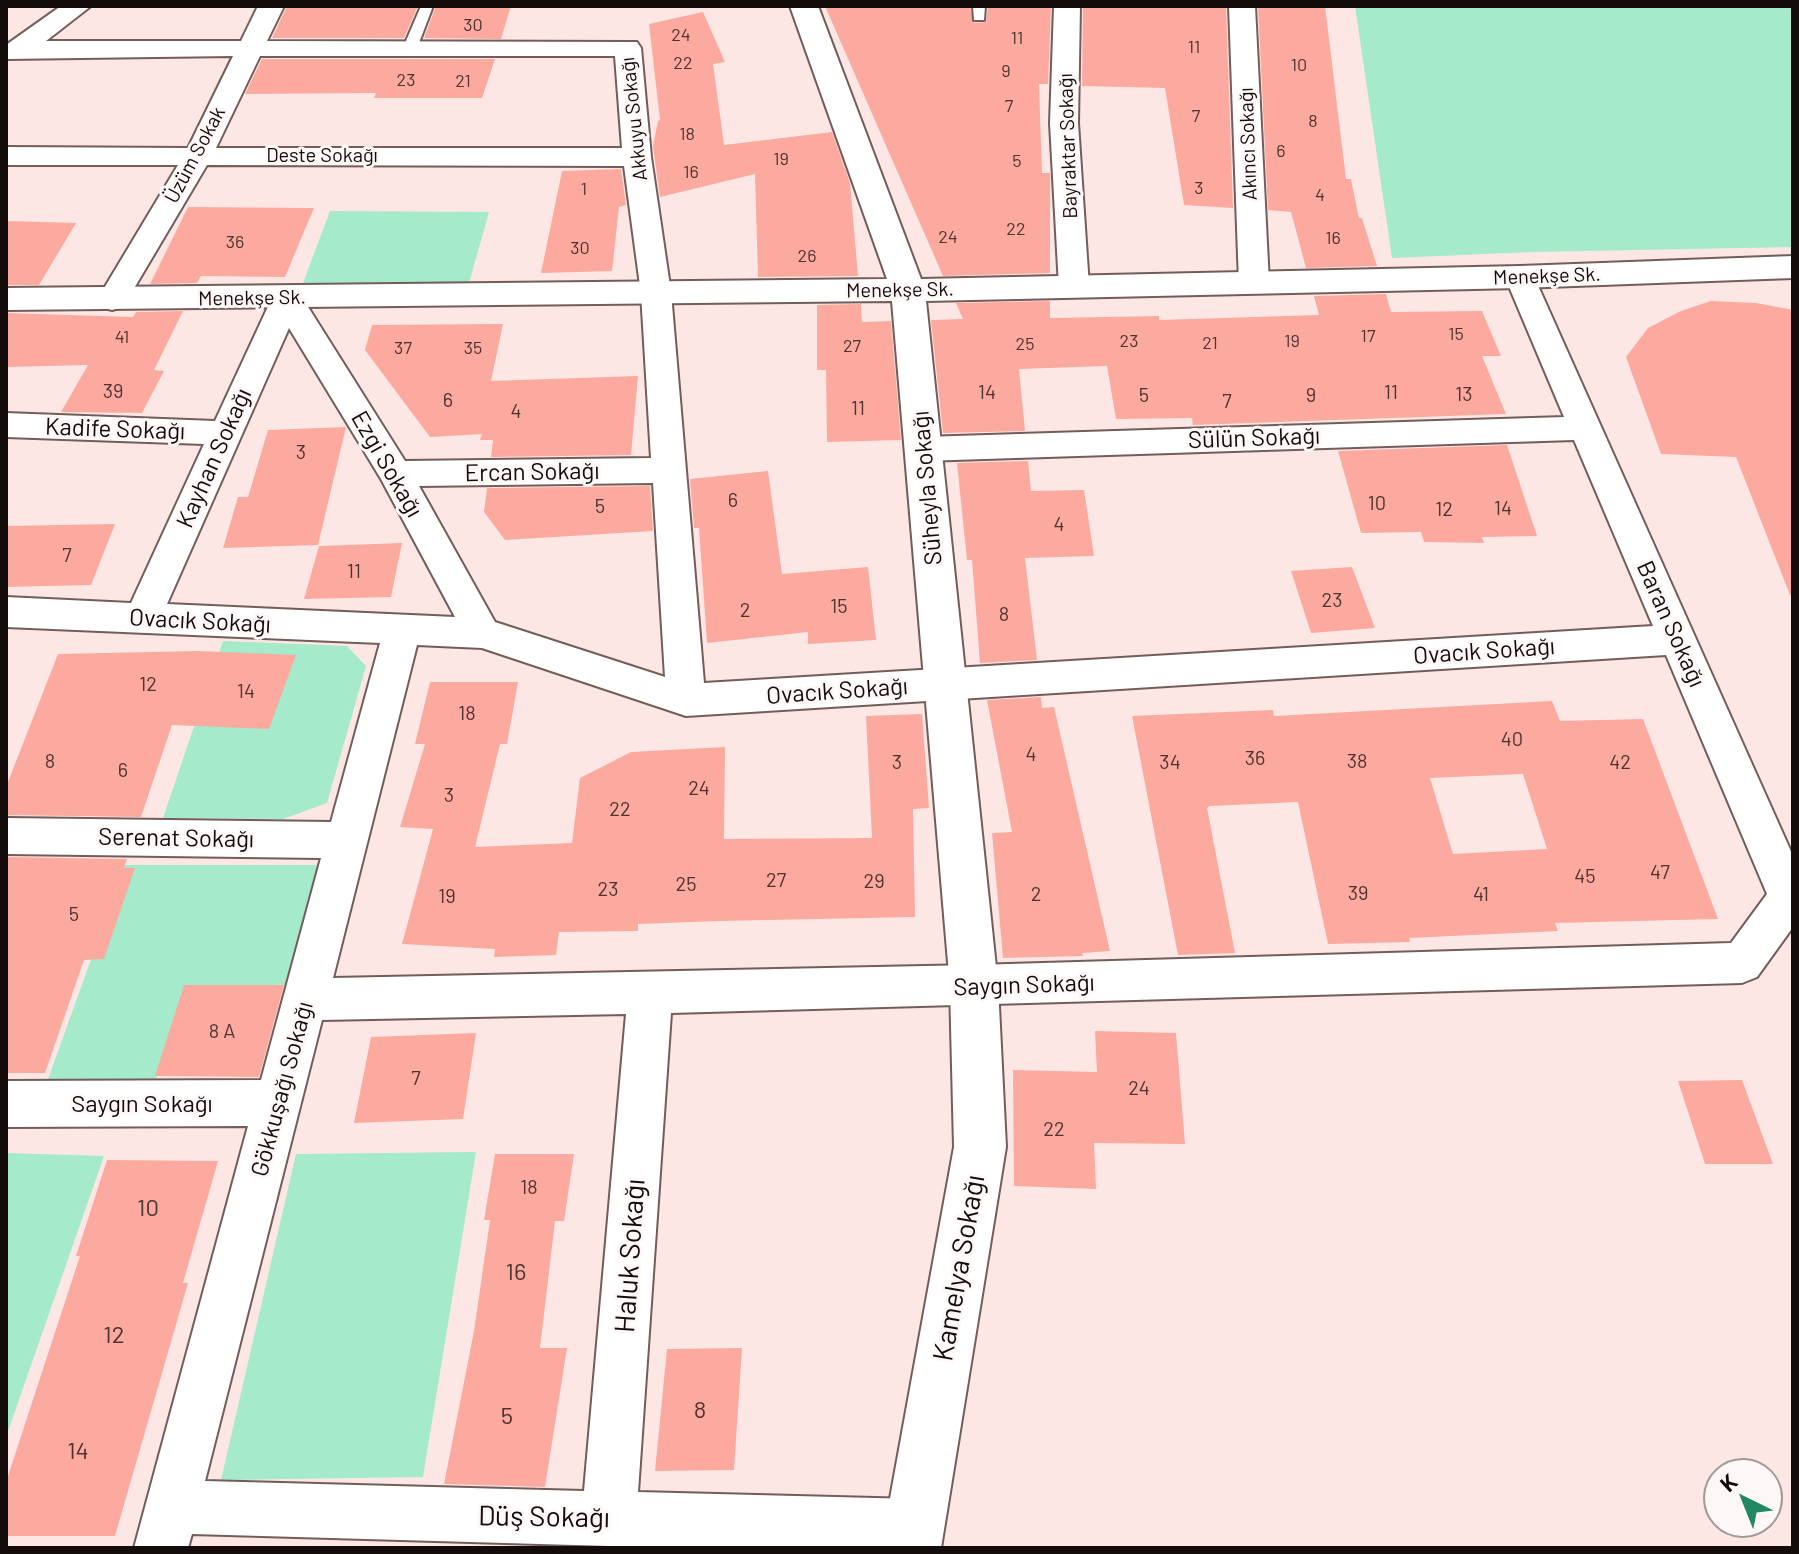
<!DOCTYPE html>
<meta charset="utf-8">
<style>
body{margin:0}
#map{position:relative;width:1799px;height:1554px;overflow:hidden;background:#fce7e4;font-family:Barlow,sans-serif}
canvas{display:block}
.frame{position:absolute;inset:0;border:8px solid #140c0b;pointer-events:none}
.north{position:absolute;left:1703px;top:1458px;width:80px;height:80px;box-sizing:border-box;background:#fdf8f7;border:2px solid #a09a99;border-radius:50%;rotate:317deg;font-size:22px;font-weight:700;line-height:32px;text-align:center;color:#140c0b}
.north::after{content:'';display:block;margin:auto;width:28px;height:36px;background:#228864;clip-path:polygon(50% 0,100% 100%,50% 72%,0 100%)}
</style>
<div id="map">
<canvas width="1799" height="1554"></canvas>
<div class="frame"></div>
<div class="north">K</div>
</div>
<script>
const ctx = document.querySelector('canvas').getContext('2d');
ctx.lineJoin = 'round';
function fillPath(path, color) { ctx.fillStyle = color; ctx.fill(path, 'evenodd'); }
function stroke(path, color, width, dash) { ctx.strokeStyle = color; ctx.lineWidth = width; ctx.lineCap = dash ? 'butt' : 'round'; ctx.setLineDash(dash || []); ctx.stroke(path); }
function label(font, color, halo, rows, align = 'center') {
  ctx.font = font + ' Barlow,sans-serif'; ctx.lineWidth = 6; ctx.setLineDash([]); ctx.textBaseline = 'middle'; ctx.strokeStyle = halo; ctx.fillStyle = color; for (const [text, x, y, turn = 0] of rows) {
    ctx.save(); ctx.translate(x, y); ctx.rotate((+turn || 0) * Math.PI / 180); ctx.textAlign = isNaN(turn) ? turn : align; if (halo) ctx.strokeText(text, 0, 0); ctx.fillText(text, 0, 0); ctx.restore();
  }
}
fillPath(new Path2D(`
 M 1355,6 L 1793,6 L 1793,247 L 1533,252 L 1392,258 Z
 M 330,211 L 489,212 L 469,283 L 303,283 Z
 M 223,641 L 347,646 L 366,666 L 327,803 L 283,819 L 163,818 Z
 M 125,865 L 320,865 L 287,985 L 185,985 L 155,1082 L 47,1082 Z
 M 476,1152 L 423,1477 L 221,1480 L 296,1154 Z
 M 6,1153 L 104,1156 L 6,1437 Z`), '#a5eaca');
fillPath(new Path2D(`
 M 287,6 L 418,6 L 404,38 L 272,38 Z
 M 436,6 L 511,6 L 501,39 L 424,38 Z
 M 825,6 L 970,6 L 974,23 L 986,22 L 988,6 L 1051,6 L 1048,84 L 1039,84 L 1042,173 L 1050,173 L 1050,273 L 943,276 Z
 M 1083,6 L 1226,6 L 1233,208 L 1184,205 L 1165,88 L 1082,86 Z
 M 1258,6 L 1325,6 L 1346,179 L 1351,179 L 1359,218 L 1362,218 L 1377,266 L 1306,268 L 1291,212 L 1268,210 Z
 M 703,12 L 725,62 L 713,64 L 724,145 L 832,132 L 850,183 L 858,276 L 758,277 L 755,174 L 660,197 L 653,146 L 658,121 L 660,120 L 649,24 Z
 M 262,59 L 495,59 L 482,98 L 374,98 L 376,93 L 245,94 Z
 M 621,169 L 626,205 L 619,207 L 612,271 L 541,273 L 562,171 Z
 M 188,207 L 314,208 L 285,277 L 201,276 L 197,283 L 150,284 Z
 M 6,221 L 76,223 L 39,285 L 6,285 Z
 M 1386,294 L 1391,312 L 1482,311 L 1501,356 L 1482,356 L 1506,414 L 1193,425 L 1192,418 L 1116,419 L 1107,366 L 1019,369 L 1025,431 L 943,433 L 931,320 L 963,319 L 956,303 L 1050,301 L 1050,318 L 1159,316 L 1159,320 L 1319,315 L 1314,296 Z
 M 1711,301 L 1756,303 L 1793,310 L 1793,595 L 1790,595 L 1736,457 L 1661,454 L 1626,357 L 1648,328 L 1681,311 Z
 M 861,304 L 862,322 L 891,321 L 901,440 L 827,442 L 826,370 L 817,370 L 817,305 Z
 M 183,311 L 154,370 L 164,371 L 142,413 L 61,412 L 88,365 L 6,367 L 6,313 L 133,317 L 136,312 Z
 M 503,324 L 491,381 L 638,376 L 631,455 L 491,457 L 493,440 L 480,440 L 482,434 L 430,437 L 365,350 L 372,325 Z
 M 346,427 L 318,545 L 223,548 L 238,497 L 248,497 L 268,430 Z
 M 1507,445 L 1537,536 L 1482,537 L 1484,543 L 1424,542 L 1421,532 L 1361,533 L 1338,451 Z
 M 1028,461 L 1031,491 L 1084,490 L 1094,556 L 1025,558 L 1037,660 L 980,663 L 972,560 L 967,560 L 957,463 Z
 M 768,471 L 782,574 L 868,567 L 876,640 L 808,644 L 808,632 L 707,643 L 699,528 L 694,528 L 690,479 Z
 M 650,486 L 653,531 L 505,540 L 484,512 L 487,488 Z
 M 115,524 L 91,585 L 6,587 L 6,526 Z
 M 402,543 L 391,597 L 304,599 L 319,546 Z
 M 1352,567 L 1375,628 L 1311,633 L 1291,571 Z
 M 198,651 L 296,655 L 269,729 L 172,725 L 141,817 L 6,815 L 6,787 L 58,654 Z
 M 430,682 L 518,682 L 507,744 L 500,744 L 475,847 L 572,843 L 580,778 L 631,752 L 725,747 L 724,839 L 872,838 L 866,716 L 922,714 L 929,808 L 913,809 L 915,917 L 719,921 L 638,924 L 638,931 L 559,932 L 556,955 L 494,957 L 495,949 L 402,944 L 433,829 L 400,827 L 425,744 L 415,744 Z
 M 1041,697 L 1042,708 L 1054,707 L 1110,951 L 1082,953 L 1083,956 L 1003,958 L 992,833 L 1012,832 L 987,700 Z
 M 1552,701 L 1560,721 L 1643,719 L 1718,919 L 1555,923 L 1558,931 L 1409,938 L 1410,942 L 1328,944 L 1298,802 L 1210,806 L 1207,808 L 1235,953 L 1178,955 L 1132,716 L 1273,710 L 1274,716 ZM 1523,774 L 1547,849 L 1453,854 L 1430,778 Z
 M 6,857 L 127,859 L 124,868 L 135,868 L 104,959 L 84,960 L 45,1073 L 6,1073 Z
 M 184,985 L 284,985 L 259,1077 L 155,1076 Z
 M 1095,1031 L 1176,1033 L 1185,1144 L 1094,1143 L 1096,1189 L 1014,1186 L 1013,1070 L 1097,1072 Z
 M 476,1033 L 463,1119 L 354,1123 L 371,1037 Z
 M 1742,1080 L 1773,1164 L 1705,1164 L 1678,1081 Z
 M 495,1154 L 574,1154 L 564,1221 L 555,1221 L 540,1348 L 567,1348 L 545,1487 L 444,1484 L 474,1331 L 490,1220 L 484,1220 Z
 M 107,1160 L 218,1161 L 183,1283 L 188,1283 L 115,1536 L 6,1536 L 6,1482 L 80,1256 L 76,1256 Z
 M 742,1348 L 734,1470 L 655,1471 L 667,1349 Z`), '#fcaaa0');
const lane = new Path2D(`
 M 421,6 L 433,6 L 417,48 L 405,51 L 403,48 Z
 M 973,6 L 985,6 L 984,20 L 974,20 Z`);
const street = new Path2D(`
 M 61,6 L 91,6 L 46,41 L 241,41 L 258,6 L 284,6 L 267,41 L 637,42 L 641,48 L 651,157 L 671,293 L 704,683 L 1653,626 L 1574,440 L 923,461 L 911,458 L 906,449 L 911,440 L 923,437 L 1564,417 L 1505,277 L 1509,270 L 1520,267 L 1531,270 L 1793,856 L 1793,927 L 1757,977 L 1742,983 L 671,1013 L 638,1492 L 915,1499 L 934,1507 L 942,1526 L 934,1545 L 927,1548 L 609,1546 L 192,1534 L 188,1548 L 134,1548 L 248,1126 L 6,1127 L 6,1081 L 261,1080 L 321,858 L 6,854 L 6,818 L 331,822 L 380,643 L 6,627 L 6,597 L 131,603 L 204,444 L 6,437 L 6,413 L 215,421 L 272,298 L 276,291 L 287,288 L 298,291 L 405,461 L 651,458 L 641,293 L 624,166 L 207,165 L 123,307 L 112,310 L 101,307 L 97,300 L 178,165 L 6,165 L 6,147 L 188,148 L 233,56 L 6,59 L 6,45 ZM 260,56 L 615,56 L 622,148 L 216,148 ZM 289,328 L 381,479 L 455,617 L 167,604 ZM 653,483 L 665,677 L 495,622 L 419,486 ZM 417,645 L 482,648 L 686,716 L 1666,655 L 1767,894 L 1731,943 L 974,965 L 333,978 ZM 626,1014 L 584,1491 L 205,1481 L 322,1020 Z
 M 1054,6 L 1080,6 L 1078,123 L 1089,287 L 1085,294 L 1074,297 L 1063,294 L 1059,287 L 1050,123 Z
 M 1229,6 L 1255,6 L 1269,283 L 1265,290 L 1254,293 L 1243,290 L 1239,283 Z`);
const secondary = new Path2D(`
 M 790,6 L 818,6 L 921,279 L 1520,266 L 1793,256 L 1793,278 L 1520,288 L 926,301 L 998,986 L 1006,1147 L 941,1548 L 881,1548 L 954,1147 L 950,986 L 892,301 L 6,310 L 6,288 L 887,279 Z`);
stroke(lane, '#735d5a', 4);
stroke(street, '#735d5a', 4);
stroke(secondary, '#735d5a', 4);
fillPath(lane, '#fff');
fillPath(street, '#fff');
fillPath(secondary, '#fff');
label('18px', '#4e3430', null, [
 ["30",473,25],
 ["24",681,35],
 ["11",1017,38],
 ["11",1194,47],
 ["22",683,63],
 ["10",1299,65],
 ["9",1006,71],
 ["23",406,80],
 ["21",463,81],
 ["7",1009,106],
 ["7",1196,116],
 ["8",1313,121],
 ["18",687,134],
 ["6",1281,151],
 ["19",781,159],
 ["5",1017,161],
 ["16",691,172],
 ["3",1199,188],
 ["1",584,189],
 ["4",1320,195],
 ["22",1016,229],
 ["24",948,237],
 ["16",1333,238],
 ["36",235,242],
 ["30",580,248],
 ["26",807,256],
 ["15",1456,334],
 ["17",1368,336],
 ["41",122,337],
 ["23",1129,341],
 ["19",1292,341],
 ["21",1210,343],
 ["25",1025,344],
 ["27",852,346],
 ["37",403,348],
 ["35",473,348]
]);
label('20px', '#140c0b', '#fdf8f7', [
 ["Akkuyu Sokağı",634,119,-96],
 ["Akıncı Sokağı",1248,144,-92],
 ["Bayraktar Sokağı",1068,146,-92],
 ["Üzüm Sokak",195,155,-62],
 ["Deste Sokağı",322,155],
 ["Menekşe Sk.",1547,276,-2],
 ["Menekşe Sk.",900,290,-1],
 ["Menekşe Sk.",252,298,-1]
]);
label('20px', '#4e3430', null, [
 ["39",113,391],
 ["14",987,392],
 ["11",1391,392],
 ["13",1464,394],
 ["5",1144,395],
 ["9",1311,395],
 ["6",448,400],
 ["7",1227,401],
 ["11",858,408],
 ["4",516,411],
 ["3",301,452],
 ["6",733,500],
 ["10",1377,503],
 ["5",600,506],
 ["14",1503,508],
 ["12",1444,509],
 ["4",1059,524],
 ["7",67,555],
 ["11",354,571],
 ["23",1332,600],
 ["15",839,606],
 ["2",745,610],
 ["8",1004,614],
 ["12",148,684],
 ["14",246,691],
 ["18",467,713],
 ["40",1512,739],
 ["4",1031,754],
 ["36",1255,758],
 ["8",50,761],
 ["38",1357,761],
 ["3",897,762],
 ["34",1170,762],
 ["42",1620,762],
 ["6",123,770],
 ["24",699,788],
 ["3",449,795],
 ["22",620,809],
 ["47",1660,872],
 ["45",1585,876],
 ["27",776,880],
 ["29",874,881],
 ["25",686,884],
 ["23",608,889],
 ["39",1358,893],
 ["2",1036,894],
 ["41",1481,894],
 ["19",447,896],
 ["5",74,914],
 ["8 A",222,1031],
 ["7",416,1078],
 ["24",1139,1088],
 ["22",1054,1129],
 ["18",529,1187]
]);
label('24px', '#140c0b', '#fdf8f7', [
 ["Kadife Sokağı",115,429,2],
 ["Sülün Sokağı",1254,438,-2],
 ["Kayhan Sokağı",214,458,-66],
 ["Ezgi Sokağı",387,464,60],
 ["Ercan Sokağı",532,472,-1],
 ["Süheyla Sokağı",927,488,-95],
 ["Ovacık Sokağı",200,621,3],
 ["Baran Sokağı",1671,624,66],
 ["Ovacık Sokağı",1484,651,-4],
 ["Ovacık Sokağı",837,691,-4],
 ["Serenat Sokağı",176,838,1],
 ["Saygın Sokağı",1024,985,-2],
 ["Gökkuşağı Sokağı",282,1089,-75],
 ["Saygın Sokağı",142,1104]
]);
label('24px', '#4e3430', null, [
 ["10",148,1208],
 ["16",516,1272],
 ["12",114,1335],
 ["8",700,1410],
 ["5",507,1416],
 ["14",78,1451]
]);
label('28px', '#140c0b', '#fdf8f7', [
 ["Haluk Sokağı",630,1256,-86],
 ["Kamelya Sokağı",959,1268,-80],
 ["Düş Sokağı",544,1517,1]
]);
</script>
